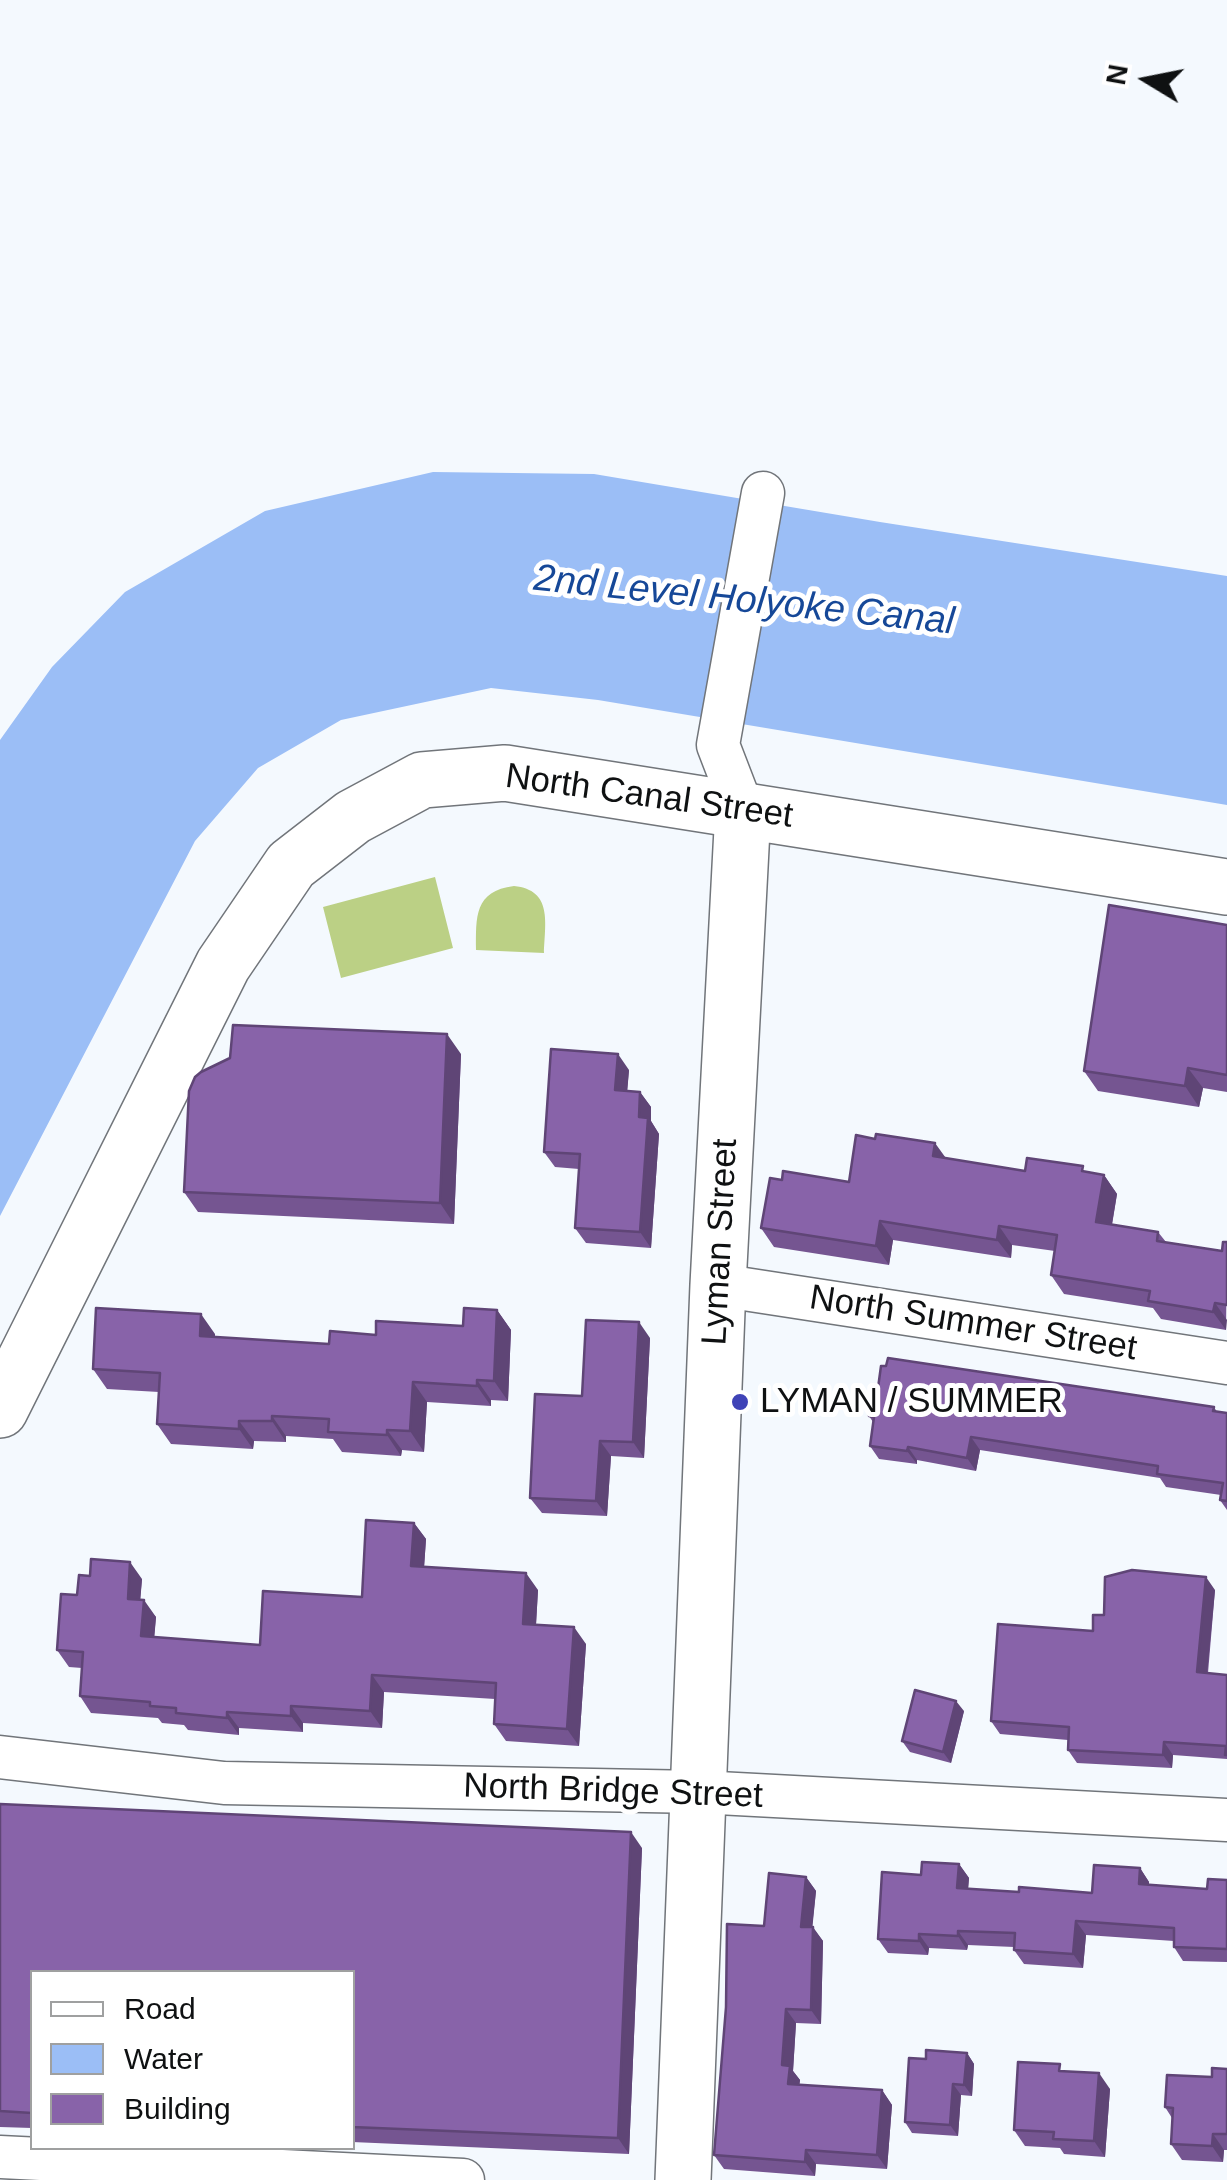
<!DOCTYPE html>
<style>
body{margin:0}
#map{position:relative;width:1227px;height:2180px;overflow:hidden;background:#f4f9fe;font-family:Arial,sans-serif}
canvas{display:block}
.legend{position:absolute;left:30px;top:1970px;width:325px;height:180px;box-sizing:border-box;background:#fff;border:2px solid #9fa0a0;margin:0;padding:12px 18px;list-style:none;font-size:30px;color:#0f1112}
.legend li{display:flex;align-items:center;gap:20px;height:50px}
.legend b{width:50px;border:2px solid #9fa0a0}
.north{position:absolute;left:1097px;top:30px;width:100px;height:100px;-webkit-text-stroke:8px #fff;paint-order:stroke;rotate:280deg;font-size:28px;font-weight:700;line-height:40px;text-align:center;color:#0f1112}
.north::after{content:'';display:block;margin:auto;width:35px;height:45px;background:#0f1112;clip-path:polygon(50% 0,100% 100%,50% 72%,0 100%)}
</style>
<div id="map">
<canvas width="1227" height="2180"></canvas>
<ul class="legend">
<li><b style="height:12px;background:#fff"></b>Road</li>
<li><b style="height:28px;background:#9bbef6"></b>Water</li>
<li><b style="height:28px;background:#8863a9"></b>Building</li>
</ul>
<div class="north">N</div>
</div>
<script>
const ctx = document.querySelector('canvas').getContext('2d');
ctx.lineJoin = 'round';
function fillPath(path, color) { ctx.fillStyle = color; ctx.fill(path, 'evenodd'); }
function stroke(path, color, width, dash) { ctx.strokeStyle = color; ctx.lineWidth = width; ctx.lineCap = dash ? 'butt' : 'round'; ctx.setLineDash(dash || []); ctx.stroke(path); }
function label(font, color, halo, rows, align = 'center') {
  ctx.font = font + ' Arial,sans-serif'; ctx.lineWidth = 10; ctx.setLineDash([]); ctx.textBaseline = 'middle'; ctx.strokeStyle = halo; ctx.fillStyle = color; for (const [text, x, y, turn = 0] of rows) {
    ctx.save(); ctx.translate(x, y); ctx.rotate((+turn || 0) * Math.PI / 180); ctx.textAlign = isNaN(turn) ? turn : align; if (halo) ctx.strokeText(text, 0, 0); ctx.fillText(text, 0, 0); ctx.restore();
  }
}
fillPath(new Path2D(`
 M 435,877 L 453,948 L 341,978 L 323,907 Z
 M 514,886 C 553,890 545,923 544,953 L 476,950 C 476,917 474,891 514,886 Z`), '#bbd085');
fillPath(new Path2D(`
 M 433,472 L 594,474 L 880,522 L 1227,576 L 1227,805 L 598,700 L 491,688 L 341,720 L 258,768 L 195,841 L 0,1216 L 0,740 L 52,667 L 125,592 L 265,511 Z`), '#9bbef6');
const street = new Path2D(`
 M 743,810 L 718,745 L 763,493
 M 718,1285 L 1227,1363
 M 0,1757 L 224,1783 L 699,1792 L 1227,1820
 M 0,2157 L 463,2180`);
const secondary = new Path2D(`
 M 0,1410 L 223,965 L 291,865 L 353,817 L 422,780 L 505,773 L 1227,887
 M 683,2180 L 718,1285 L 743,810`);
stroke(street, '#71757a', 45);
stroke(secondary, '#71757a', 58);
stroke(street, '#fff', 42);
stroke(secondary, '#fff', 55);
fillPath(new Path2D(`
 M 1227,925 L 1227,1092 L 1203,1088 L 1199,1107 L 1098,1091 L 1084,1071 Z
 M 461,1054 L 454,1224 L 198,1212 L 184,1192 Z
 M 629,1070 L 627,1091 L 640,1092 L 651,1107 L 651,1121 L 659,1134 L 651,1248 L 586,1243 L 575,1228 L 579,1169 L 555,1167 L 544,1152 Z
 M 946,1158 L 1025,1171 L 1087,1172 L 1104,1175 L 1117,1194 L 1112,1225 L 1158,1232 L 1166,1242 L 1222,1251 L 1227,1242 L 1226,1330 L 1161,1319 L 1153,1308 L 1064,1294 L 1051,1275 L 1055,1251 L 1012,1245 L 1011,1258 L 893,1240 L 889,1265 L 774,1247 L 761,1228 L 782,1180 L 849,1182 Z
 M 497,1310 L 511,1330 L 508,1401 L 491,1400 L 491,1406 L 427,1402 L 424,1452 L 402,1450 L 401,1456 L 342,1452 L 333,1439 L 286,1436 L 286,1442 L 254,1441 L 253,1449 L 171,1444 L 157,1424 L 159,1392 L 107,1389 L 93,1369 L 215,1334 L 215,1337 L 329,1344 L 376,1335 L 463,1326 Z
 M 650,1338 L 644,1458 L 611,1456 L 607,1516 L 542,1513 L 530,1498 L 582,1396 Z
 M 1214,1407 L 1217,1412 L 1227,1413 L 1227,1510 L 1220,1500 L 1221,1495 L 1166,1487 L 1160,1478 L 980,1450 L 976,1471 L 917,1460 L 917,1464 L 879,1459 L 870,1446 L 873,1422 L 869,1416 Z
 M 414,1523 L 426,1539 L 424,1567 L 538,1590 L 536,1625 L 586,1644 L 579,1746 L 506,1741 L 494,1724 L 495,1699 L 384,1692 L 382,1728 L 303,1723 L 303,1732 L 239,1728 L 239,1735 L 188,1730 L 184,1725 L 162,1723 L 158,1718 L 91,1713 L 80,1696 L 82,1668 L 69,1667 L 57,1650 L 77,1595 L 142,1579 L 140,1600 L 156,1617 L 154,1637 L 260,1645 L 362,1597 Z
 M 1215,1590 L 1208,1673 L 1227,1675 L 1227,1759 L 1173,1755 L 1172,1768 L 1077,1763 L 1068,1750 L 1068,1740 L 1000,1734 L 991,1721 L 1093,1631 L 1104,1615 Z
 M 964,1711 L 951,1763 L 910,1752 L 902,1741 Z
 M 0,1804 L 642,1848 L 629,2154 L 352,2142 L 352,1972 L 32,1972 L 32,2128 L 0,2127 Z
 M 959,1864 L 969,1878 L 968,1889 L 1019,1892 L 1092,1893 L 1140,1868 L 1149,1882 L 1149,1885 L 1207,1889 L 1227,1880 L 1227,1962 L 1183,1961 L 1174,1947 L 1174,1941 L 1086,1935 L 1083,1968 L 1024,1964 L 1014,1950 L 1014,1947 L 968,1945 L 967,1950 L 929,1948 L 928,1955 L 888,1953 L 878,1939 L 921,1875 Z
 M 806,1877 L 816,1891 L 812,1927 L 823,1941 L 821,2024 L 796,2023 L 793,2071 L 800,2080 L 799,2085 L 882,2090 L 892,2105 L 887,2169 L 816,2164 L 815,2176 L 724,2169 L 714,2155 L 764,1926 Z
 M 967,2053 L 974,2064 L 972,2096 L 961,2095 L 958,2136 L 912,2133 L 905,2122 L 926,2059 Z
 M 1227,2069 L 1227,2150 L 1224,2150 L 1223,2162 L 1182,2160 L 1171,2144 L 1172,2118 L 1165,2107 Z
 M 1064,2071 L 1110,2089 L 1105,2157 L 1064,2154 L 1060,2148 L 1025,2146 L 1014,2130 Z`), '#755591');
fillPath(new Path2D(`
 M 447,1034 L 461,1054 L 454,1224 L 440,1203 Z
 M 618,1054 L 629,1070 L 626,1106 L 615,1090 Z
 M 1188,1068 L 1203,1088 L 1199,1107 L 1185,1086 Z
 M 640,1092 L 651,1107 L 651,1121 L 659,1134 L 651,1248 L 640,1232 L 639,1117 Z
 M 935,1143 L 948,1161 L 933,1156 Z
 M 1104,1175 L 1117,1194 L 1109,1241 L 1096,1222 Z
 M 880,1221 L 893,1240 L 889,1265 L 876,1246 Z
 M 999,1226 L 1012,1245 L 1011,1258 L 997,1240 Z
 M 1215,1303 L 1227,1320 L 1226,1330 L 1213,1312 Z
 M 497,1310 L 511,1330 L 508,1401 L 494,1381 Z
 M 201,1314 L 215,1334 L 214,1356 L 200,1336 Z
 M 639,1322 L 650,1338 L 644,1458 L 633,1442 Z
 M 477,1380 L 491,1400 L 491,1406 L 477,1386 Z
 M 413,1382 L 427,1402 L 424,1452 L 410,1431 Z
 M 272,1416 L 286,1436 L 286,1442 L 272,1421 Z
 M 239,1421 L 254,1441 L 253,1449 L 239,1429 Z
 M 387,1430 L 402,1450 L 401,1456 L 387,1435 Z
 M 971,1437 L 980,1450 L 976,1471 L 967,1458 Z
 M 600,1441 L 611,1456 L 607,1516 L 596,1501 Z
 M 908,1447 L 917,1460 L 917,1464 L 907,1451 Z
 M 414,1523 L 426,1539 L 423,1583 L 411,1566 Z
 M 130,1562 L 142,1579 L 139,1616 L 128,1599 Z
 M 526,1573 L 538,1590 L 535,1641 L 523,1624 Z
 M 1206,1577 L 1215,1590 L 1206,1685 L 1197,1672 Z
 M 144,1600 L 156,1617 L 153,1653 L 141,1636 Z
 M 574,1627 L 586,1644 L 579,1746 L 567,1729 Z
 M 372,1675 L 384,1692 L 382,1728 L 370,1711 Z
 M 956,1701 L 964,1711 L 951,1763 L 943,1752 Z
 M 291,1706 L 303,1723 L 303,1732 L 291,1716 Z
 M 227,1712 L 239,1728 L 239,1735 L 227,1718 Z
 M 1164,1742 L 1173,1755 L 1172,1768 L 1163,1755 Z
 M 631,1832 L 642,1848 L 629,2154 L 618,2138 Z
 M 959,1864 L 969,1878 L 967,1902 L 957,1888 Z
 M 1140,1868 L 1149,1882 L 1148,1898 L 1139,1884 Z
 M 806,1877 L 816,1891 L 811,1941 L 801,1927 Z
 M 1076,1921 L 1086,1935 L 1083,1968 L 1073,1954 Z
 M 813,1927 L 823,1941 L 821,2024 L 811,2010 Z
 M 958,1931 L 968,1945 L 967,1950 L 958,1936 Z
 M 919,1934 L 929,1948 L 928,1955 L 919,1941 Z
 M 786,2009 L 796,2023 L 793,2071 L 800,2080 L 798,2098 L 788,2084 L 782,2065 Z
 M 967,2053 L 974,2064 L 972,2096 L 964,2085 Z
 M 1099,2073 L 1110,2089 L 1105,2157 L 1094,2141 Z
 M 953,2084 L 961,2095 L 958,2136 L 950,2125 Z
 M 882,2090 L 892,2105 L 887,2169 L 877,2155 Z
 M 1213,2134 L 1224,2150 L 1223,2162 L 1212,2146 Z
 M 806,2150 L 816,2164 L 815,2176 L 805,2162 Z`), '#5f4576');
const building = new Path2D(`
 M 1109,905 L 1227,925 L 1227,1075 L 1188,1068 L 1185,1086 L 1084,1071 Z
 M 233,1025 L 447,1034 L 440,1203 L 184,1192 L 189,1091 L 195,1077 L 201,1072 L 230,1058 Z
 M 551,1049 L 618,1054 L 615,1090 L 640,1092 L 639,1117 L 648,1118 L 640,1232 L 575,1228 L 580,1154 L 544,1152 Z
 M 876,1134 L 935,1143 L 933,1156 L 1025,1171 L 1027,1158 L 1083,1166 L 1082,1171 L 1104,1175 L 1096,1222 L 1158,1232 L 1157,1241 L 1222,1251 L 1223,1242 L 1227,1242 L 1227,1305 L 1215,1303 L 1213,1312 L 1197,1309 L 1148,1301 L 1150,1291 L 1051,1275 L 1057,1235 L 999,1226 L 997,1240 L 880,1221 L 876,1246 L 761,1228 L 770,1178 L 782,1180 L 783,1171 L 849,1182 L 856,1135 L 875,1139 Z
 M 96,1308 L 201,1314 L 200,1336 L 329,1344 L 330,1331 L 376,1335 L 376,1321 L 463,1326 L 464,1308 L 497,1310 L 494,1381 L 477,1380 L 477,1386 L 413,1382 L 410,1431 L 387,1430 L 387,1435 L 328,1432 L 329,1419 L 272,1416 L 272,1421 L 239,1421 L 239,1429 L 157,1424 L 160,1373 L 93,1369 Z
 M 586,1320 L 639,1322 L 633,1442 L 600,1441 L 596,1501 L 530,1498 L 535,1394 L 582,1396 Z
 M 888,1358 L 1214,1407 L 1213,1411 L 1227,1413 L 1227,1501 L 1220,1500 L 1223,1483 L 1157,1474 L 1158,1466 L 971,1437 L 967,1458 L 908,1447 L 907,1451 L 870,1446 L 874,1417 L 869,1416 L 873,1387 L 878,1388 L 881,1366 L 886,1366 Z
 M 366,1520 L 414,1523 L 411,1566 L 526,1573 L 523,1624 L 574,1627 L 567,1729 L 494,1724 L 496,1683 L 372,1675 L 370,1711 L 291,1706 L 291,1716 L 227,1712 L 227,1718 L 176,1713 L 176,1708 L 150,1706 L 150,1702 L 80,1696 L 83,1652 L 57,1650 L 61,1594 L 77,1595 L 79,1575 L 90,1576 L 91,1559 L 130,1562 L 128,1599 L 144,1600 L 141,1636 L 260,1645 L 263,1591 L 362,1597 Z
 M 1132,1570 L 1206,1577 L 1197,1672 L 1227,1675 L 1227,1755 L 1225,1755 L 1226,1746 L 1164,1742 L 1163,1755 L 1068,1750 L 1069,1727 L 991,1721 L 998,1624 L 1093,1631 L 1093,1615 L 1104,1615 L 1105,1577 Z
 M 915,1690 L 956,1701 L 943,1752 L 902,1741 Z
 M 0,1804 L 631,1832 L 618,2138 L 352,2127 L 352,1972 L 32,1972 L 32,2113 L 0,2111 Z
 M 922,1862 L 959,1864 L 957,1888 L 1019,1892 L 1019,1887 L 1092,1893 L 1094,1865 L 1140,1868 L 1139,1884 L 1207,1889 L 1208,1879 L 1227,1880 L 1227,1949 L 1174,1947 L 1174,1928 L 1076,1921 L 1073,1954 L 1014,1950 L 1015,1933 L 958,1931 L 958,1936 L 919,1934 L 919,1941 L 878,1939 L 882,1872 L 921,1875 Z
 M 769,1873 L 806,1877 L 801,1927 L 813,1927 L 811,2010 L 786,2009 L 782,2065 L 790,2066 L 788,2084 L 882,2090 L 877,2155 L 806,2150 L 805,2162 L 714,2155 L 726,2007 L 727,1924 L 764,1926 Z
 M 926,2050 L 967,2053 L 964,2085 L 953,2084 L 950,2125 L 905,2122 L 909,2058 L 926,2059 Z
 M 1018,2062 L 1060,2064 L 1059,2071 L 1099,2073 L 1094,2141 L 1053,2139 L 1054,2132 L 1014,2130 Z
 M 1212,2068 L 1227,2069 L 1227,2134 L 1213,2134 L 1212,2146 L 1171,2144 L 1173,2108 L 1165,2107 L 1167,2075 L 1212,2077 Z`);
fillPath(building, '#8863a9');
stroke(building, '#5f4576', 2.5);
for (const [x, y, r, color] of [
 [740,1402,10,"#3f43b7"]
]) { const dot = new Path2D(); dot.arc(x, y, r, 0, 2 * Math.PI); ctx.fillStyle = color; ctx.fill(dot); stroke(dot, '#fff', 4); }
label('35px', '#0f1112', '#fff', [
 ["North Canal Street",649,797,8],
 ["Lyman Street",721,1242,-87],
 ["North Summer Street",973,1324,9],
 ["North Bridge Street",613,1792,2]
]);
label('35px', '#0f1112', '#fff', [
 ["LYMAN / SUMMER",760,1402]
], 'left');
label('italic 38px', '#164898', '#fff', [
 ["2nd Level Holyoke Canal",744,601,6]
]);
</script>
